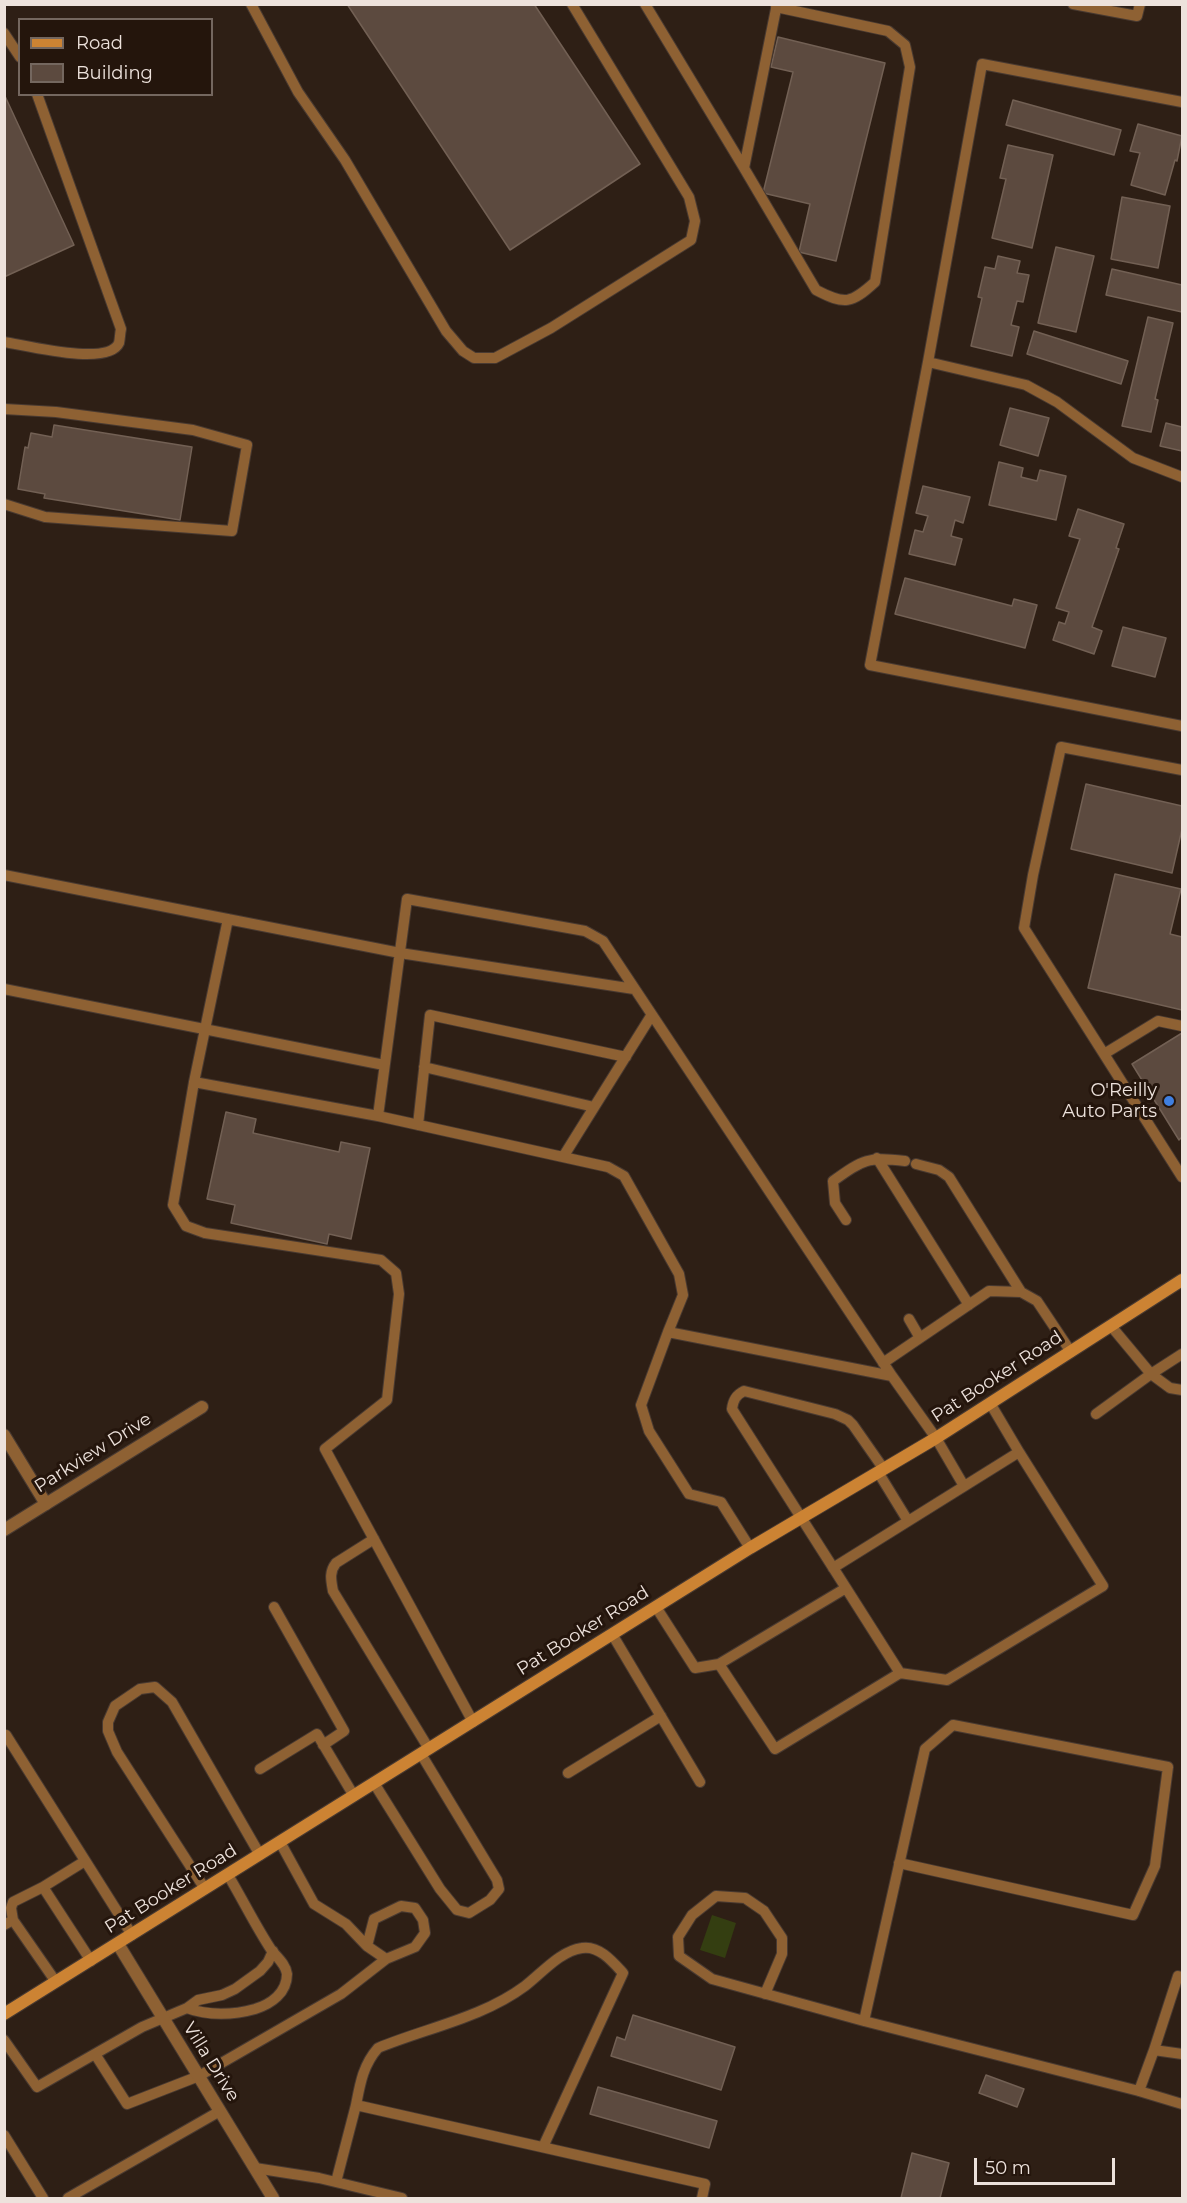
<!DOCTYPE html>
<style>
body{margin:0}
#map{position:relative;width:1187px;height:2203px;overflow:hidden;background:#2e1f15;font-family:Montserrat,sans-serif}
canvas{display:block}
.frame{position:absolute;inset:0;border:6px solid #ede2dc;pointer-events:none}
.legend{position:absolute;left:18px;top:18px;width:195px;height:78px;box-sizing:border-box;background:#24150c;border:2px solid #74675f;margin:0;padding:8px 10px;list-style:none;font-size:18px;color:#ede2dc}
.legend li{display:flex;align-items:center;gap:12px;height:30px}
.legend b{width:30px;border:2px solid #74675f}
.scale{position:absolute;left:974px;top:2158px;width:141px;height:27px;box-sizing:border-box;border:3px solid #ede2dc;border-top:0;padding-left:8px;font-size:18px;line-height:21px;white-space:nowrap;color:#ede2dc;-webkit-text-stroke:4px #24150c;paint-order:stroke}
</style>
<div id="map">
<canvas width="1187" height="2203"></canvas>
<div class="frame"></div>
<ul class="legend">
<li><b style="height:8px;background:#cc8333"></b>Road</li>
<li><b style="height:16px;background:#5c4a3f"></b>Building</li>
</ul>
<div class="scale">50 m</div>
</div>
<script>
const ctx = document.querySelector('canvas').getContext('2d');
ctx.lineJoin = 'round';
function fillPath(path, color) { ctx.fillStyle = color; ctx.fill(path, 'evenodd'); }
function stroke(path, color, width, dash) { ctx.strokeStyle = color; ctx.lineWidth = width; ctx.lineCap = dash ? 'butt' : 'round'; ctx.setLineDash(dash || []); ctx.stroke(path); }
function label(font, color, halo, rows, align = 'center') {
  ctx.font = font + ' Montserrat,sans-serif'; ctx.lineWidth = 6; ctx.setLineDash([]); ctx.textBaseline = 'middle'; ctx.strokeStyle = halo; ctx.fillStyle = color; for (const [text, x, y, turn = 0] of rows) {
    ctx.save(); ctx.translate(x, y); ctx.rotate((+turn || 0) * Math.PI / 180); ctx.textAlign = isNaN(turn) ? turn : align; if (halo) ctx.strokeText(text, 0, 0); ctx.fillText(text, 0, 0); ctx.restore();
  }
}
fillPath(new Path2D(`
 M 712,1915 L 736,1923 L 725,1958 L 700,1950 Z`), '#343e11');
const building = new Path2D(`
 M 347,4 L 534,4 L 640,164 L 510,250 Z
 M 778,37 L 885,63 L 836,261 L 799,252 L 810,204 L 763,193 L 793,72 L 771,67 Z
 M 4,94 L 74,245 L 4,277 Z
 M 1013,100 L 1121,130 L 1114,155 L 1006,125 Z
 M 1138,124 L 1182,136 L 1177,161 L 1175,160 L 1165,195 L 1131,185 L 1140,153 L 1130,151 Z
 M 1008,145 L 1053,155 L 1032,248 L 992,238 L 1006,179 L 1000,178 Z
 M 1122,197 L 1170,206 L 1158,268 L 1111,259 Z
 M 1056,247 L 1094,256 L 1076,332 L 1038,323 Z
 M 998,256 L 1020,261 L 1017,273 L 1029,275 L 1023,302 L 1017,301 L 1011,325 L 1019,327 L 1012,356 L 971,346 L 982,298 L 978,297 L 985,267 L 995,269 Z
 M 1112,269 L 1182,285 L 1182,312 L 1106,295 Z
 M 1148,317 L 1173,323 L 1155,399 L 1158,400 L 1151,432 L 1122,426 Z
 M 1034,331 L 1128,361 L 1121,384 L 1027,354 Z
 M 1010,408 L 1049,418 L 1038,456 L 1000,445 Z
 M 1166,423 L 1182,427 L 1182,451 L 1160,446 Z
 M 54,425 L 192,447 L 180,520 L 44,498 L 45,494 L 18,489 L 25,447 L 28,448 L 31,433 L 52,437 Z
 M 999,462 L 1023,468 L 1021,477 L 1037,481 L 1040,470 L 1066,476 L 1056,520 L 989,505 Z
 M 923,486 L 970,497 L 963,523 L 955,520 L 951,536 L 962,539 L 955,565 L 909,554 L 915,530 L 923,532 L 928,516 L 916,513 Z
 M 1078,509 L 1124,524 L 1116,548 L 1119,549 L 1092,627 L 1102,631 L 1094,654 L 1053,640 L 1059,622 L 1065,624 L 1069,612 L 1056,608 L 1080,539 L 1069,536 Z
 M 905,578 L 1012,606 L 1014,599 L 1037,605 L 1025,648 L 895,614 Z
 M 1123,627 L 1166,638 L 1155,677 L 1112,666 Z
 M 1086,784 L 1182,806 L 1182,829 L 1172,873 L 1071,849 Z
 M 1115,874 L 1181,889 L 1170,934 L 1182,937 L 1182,1010 L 1088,988 Z
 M 1182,1033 L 1182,1137 L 1179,1140 L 1132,1064 Z
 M 226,1112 L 256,1119 L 253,1133 L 339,1152 L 341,1142 L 370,1148 L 351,1239 L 329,1234 L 327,1244 L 231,1223 L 235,1205 L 207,1199 Z
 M 633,2015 L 735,2047 L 721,2090 L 611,2056 L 617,2037 L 625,2040 Z
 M 986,2075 L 1024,2089 L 1017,2107 L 979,2093 Z
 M 598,2087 L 717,2121 L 709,2148 L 590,2114 Z
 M 912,2153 L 949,2163 L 940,2198 L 901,2198 Z`);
fillPath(building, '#5c4a3f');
stroke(building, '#726054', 1.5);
const service = new Path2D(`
 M 251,4 L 298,92 L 345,160 L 446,331 L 463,351 L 474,358 L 495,358 L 551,328 L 691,240 L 695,221 L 689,197 L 572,4
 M 645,4 L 744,168 L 777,4
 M 1073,4 L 1137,16 L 1140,4
 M 4,33 L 20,57
 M 1182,102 L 982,64 L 928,362 L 1026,385 L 1057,402 L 1133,458 L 1182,477
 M 744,168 L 816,290 C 845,305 851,304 875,282 L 910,67 L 905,45 L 888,31 L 776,7
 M 4,342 C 25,345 108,367 119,343 C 120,339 120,333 121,329 L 37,94
 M 928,362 L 870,665 L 1182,726
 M 4,409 L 56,412 L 193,430 L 247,445 L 232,531 L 45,517 L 4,504
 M 1182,770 L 1061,747 L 1033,875 L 1024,928 L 1182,1177
 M 4,875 L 400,953 L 634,989
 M 4,989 L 384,1065
 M 1104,1054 L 1158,1021 L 1182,1026
 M 424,1067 L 594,1107
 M 194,1082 L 228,919
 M 378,1116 L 608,1167 L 624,1176 L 679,1274 L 683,1295 L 668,1332
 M 418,1125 L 430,1015 L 626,1057
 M 563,1157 L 651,1016
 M 877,1158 L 969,1305
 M 916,1164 L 939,1170 L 949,1177 L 1021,1292
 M 846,1220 L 835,1203 L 833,1181 C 864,1159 867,1157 905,1161
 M 909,1319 L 920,1338
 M 1182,1354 L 1151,1374 L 1170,1388 L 1182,1390
 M 883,1363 L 989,1291 L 1021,1292 L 1037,1301 L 1071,1352
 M 990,1403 L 1019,1452
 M 1096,1414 L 1151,1374 L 1111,1326
 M 878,1472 L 908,1521
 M 374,1539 L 336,1563 C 329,1572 331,1580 333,1591 L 429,1749
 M 750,1548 L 721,1502 L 689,1494 L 649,1431 L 641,1405 L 668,1332 L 892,1376 L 936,1438 L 964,1486
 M 833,1568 L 1019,1452 L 1103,1586 L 947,1680 L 900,1673
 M 846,1588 L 900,1673 L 775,1749 L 719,1664 L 846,1588 L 732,1409 C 733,1400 736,1395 744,1391 L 835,1414 L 848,1420 L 853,1425 L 883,1468
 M 274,1607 L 344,1731 L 323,1745
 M 656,1607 L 695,1668 L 719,1664
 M 612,1634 L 700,1782
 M 473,1722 L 325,1449 L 387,1400 L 399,1294 L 396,1273 L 381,1260 L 205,1233 L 186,1226 L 173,1205 L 194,1082 L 378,1116 L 407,899 L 585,931 L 603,941 L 892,1376
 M 6,1735 L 132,1935
 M 260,1769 L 317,1734 L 354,1796
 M 568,1773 L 661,1716
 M 374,1783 L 440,1889 L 457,1910 L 469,1913 L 490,1900 L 499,1889 L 497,1880 L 421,1754
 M 280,1842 L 314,1904 L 346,1924 L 367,1946 L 386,1959 L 415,1947 L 425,1933 L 423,1920 L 415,1908 L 401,1906 L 374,1919 L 367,1946
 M 85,1861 L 43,1887 L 91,1961
 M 899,1863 L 1133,1915 L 1155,1866 L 1168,1767 L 953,1725 L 925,1749 L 864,2021 L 1139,2091 L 1182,2104
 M 205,1889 L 117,1752 L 108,1731 L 108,1722 L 115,1706 L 140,1689 L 155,1687 L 172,1702 L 260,1855
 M 13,1920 L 11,1908 L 13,1902 L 43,1887
 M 4,1925 L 13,1920 L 56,1982
 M 765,1994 L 782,1954 L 782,1938 L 764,1911 L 745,1898 L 716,1896 L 692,1915 L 678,1937 L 679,1956 L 712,1979 L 864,2021
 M 187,2008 C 208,2016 234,2015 255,2009 C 271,2004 287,1993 287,1974 C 286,1965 278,1958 272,1951 C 256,1927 243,1900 228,1875
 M 4,2040 L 37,2087 L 142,2027 L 187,2008 L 198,2000 L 222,1995 L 235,1989 L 260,1971 L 268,1962 L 273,1951
 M 1154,2050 L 1178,1976 L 1182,1977
 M 95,2054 L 127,2104 L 199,2076 L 341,1994 L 386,1959
 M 1139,2091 L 1154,2050 L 1182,2054
 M 356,2105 C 360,2084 363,2065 378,2048 C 426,2028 482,2018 525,1986 C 542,1973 560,1951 582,1948 C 599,1945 613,1962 623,1973 L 543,2147
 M 4,2135 L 43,2198
 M 255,2168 L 319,2178 L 402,2198
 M 336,2182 L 356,2105 L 705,2184 L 702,2198
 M 68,2198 L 220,2111`);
const minor = new Path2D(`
 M 4,1435 L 46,1504
 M 4,1530 L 202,1407
 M 118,1944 L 273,2198`);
const secondary = new Path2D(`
 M 4,2014 L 750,1548 L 936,1438 L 1182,1280`);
stroke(service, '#493a31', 12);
stroke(minor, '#493a31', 14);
stroke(secondary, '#493a31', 14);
stroke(service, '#8e6133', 10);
stroke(minor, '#8e6133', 12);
stroke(secondary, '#cc8333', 12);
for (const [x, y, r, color] of [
 [1169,1101,6,"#3f7fe0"]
]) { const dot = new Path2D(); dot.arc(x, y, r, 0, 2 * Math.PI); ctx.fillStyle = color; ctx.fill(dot); stroke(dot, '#24150c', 2); }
label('18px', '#ede2dc', '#24150c', [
 ["O'Reilly",1157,1091],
 ["Auto Parts",1157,1112]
], 'right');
label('18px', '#ede2dc', '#24150c', [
 ["Pat Booker Road",997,1377,-33],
 ["Parkview Drive",93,1453,-32],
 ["Pat Booker Road",583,1631,-32],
 ["Pat Booker Road",171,1889,-32],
 ["Villa Drive",211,2062,58]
]);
</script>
